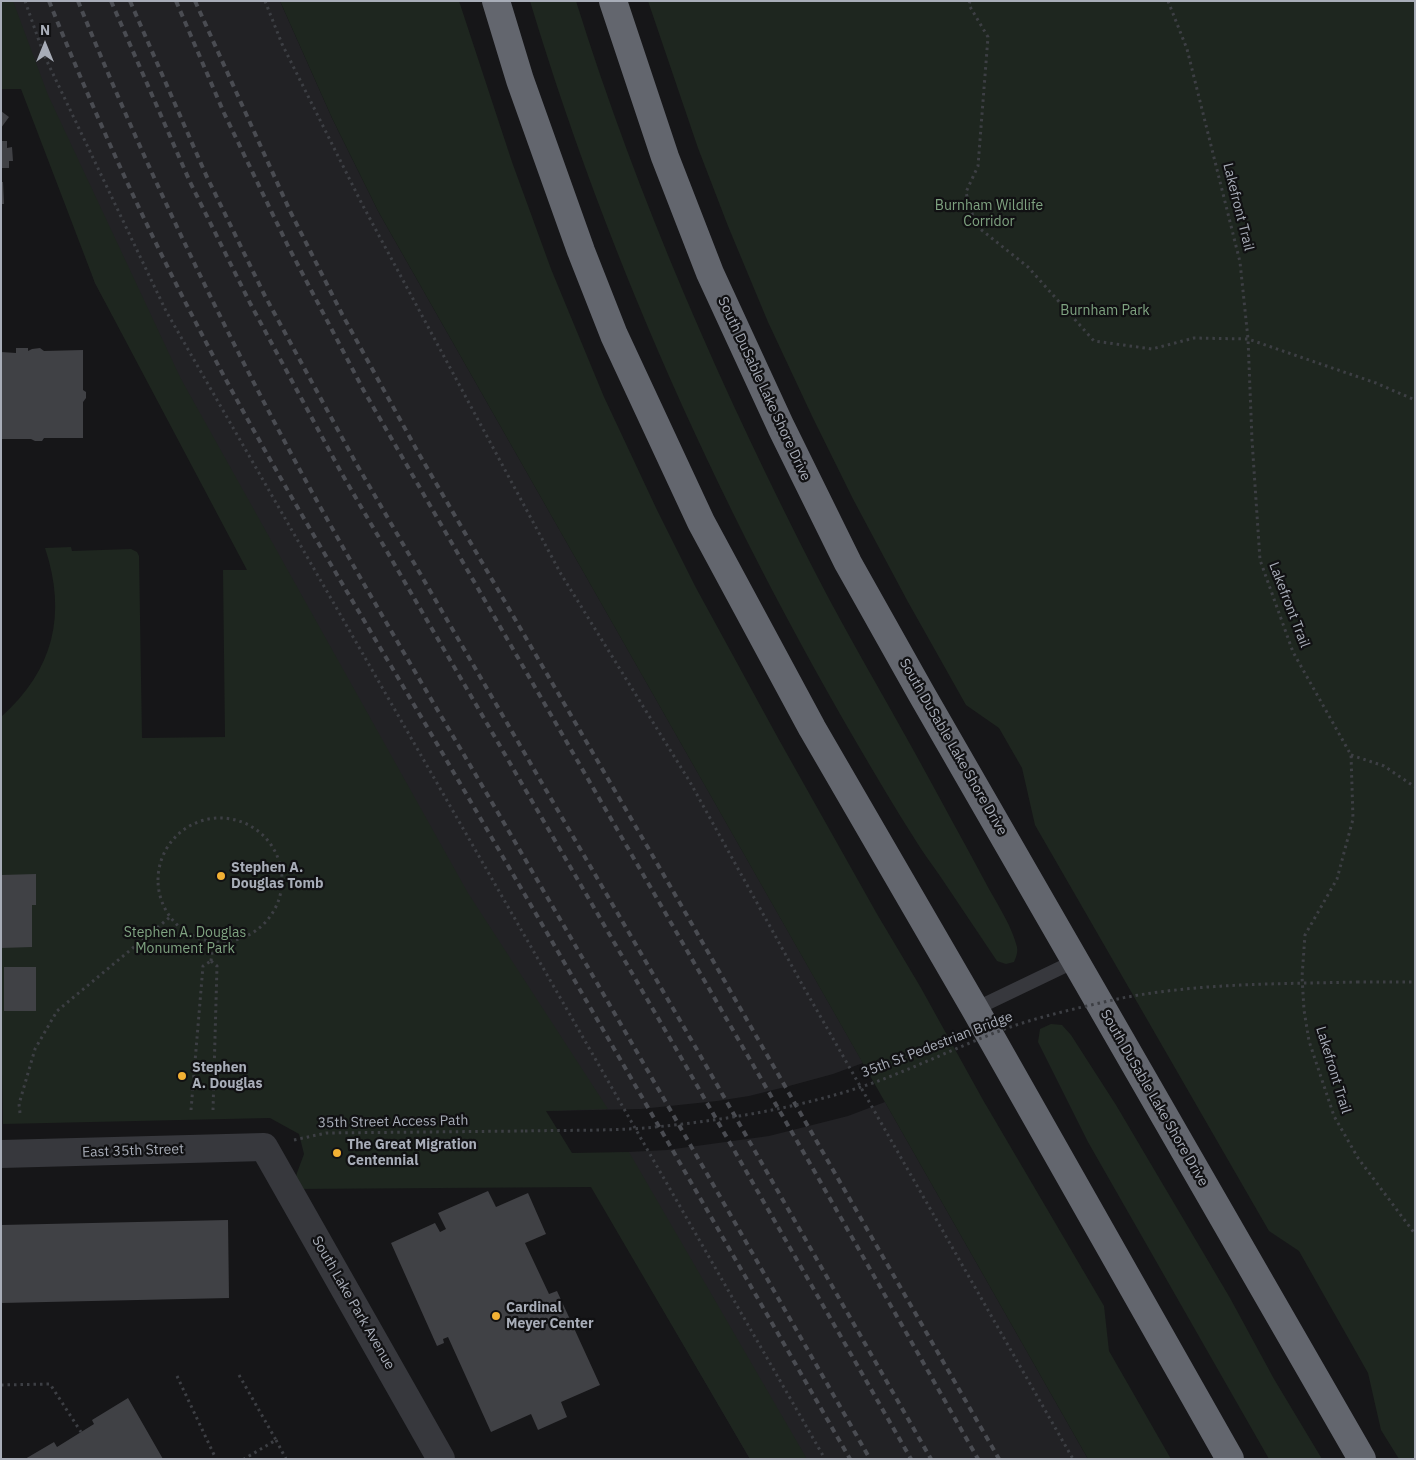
<!DOCTYPE html>
<style>
body{margin:0}
#map{position:relative;width:1416px;height:1460px;overflow:hidden;background:#161618;font-family:"IBM Plex Sans",sans-serif}
canvas{display:block}
.frame{position:absolute;inset:0;border:2px solid #a8adb8;pointer-events:none}
.north{position:absolute;left:20px;top:20px;width:50px;height:50px;-webkit-text-stroke:4px #111113;paint-order:stroke;rotate:0deg;font-size:14px;font-weight:700;line-height:20px;text-align:center;color:#a8adb8}
.north::after{content:'';display:block;margin:auto;width:18px;height:22px;background:#a8adb8;clip-path:polygon(50% 0,100% 100%,50% 72%,0 100%)}
</style>
<div id="map">
<canvas width="1416" height="1460"></canvas>
<div class="frame"></div>
<div class="north">N</div>
</div>
<script>
const ctx = document.querySelector('canvas').getContext('2d');
ctx.lineJoin = 'round';
function fillPath(path, color) { ctx.fillStyle = color; ctx.fill(path, 'evenodd'); }
function stroke(path, color, width, dash) { ctx.strokeStyle = color; ctx.lineWidth = width; ctx.lineCap = dash ? 'butt' : 'round'; ctx.setLineDash(dash || []); ctx.stroke(path); }
function label(font, color, halo, rows, align = 'center') {
  ctx.font = font + ' "IBM Plex Sans",sans-serif'; ctx.lineWidth = 4.5; ctx.setLineDash([]); ctx.textBaseline = 'middle'; ctx.strokeStyle = halo; ctx.fillStyle = color; for (const [text, x, y, turn = 0] of rows) {
    ctx.save(); ctx.translate(x, y); ctx.rotate((+turn || 0) * Math.PI / 180); ctx.textAlign = isNaN(turn) ? turn : align; if (halo) ctx.strokeText(text, 0, 0); ctx.fillText(text, 0, 0); ctx.restore();
  }
}
fillPath(new Path2D(`
 M 1,1 L 280,1 L 332,118 L 378,211 L 863,1063 L 833,1074 L 789,1086 L 749,1096 L 717,1101 L 641,1109 L 546,1111 L 95,283 Z
 M 885,1102 L 1088,1459 L 750,1459 L 572,1153 L 608,1153 L 667,1150 L 769,1136 L 848,1116 Z`), '#222225');
fillPath(new Path2D(`
 M 1,1 L 13,1 L 48,95 L 181,379 L 468,893 L 608,1109 L 546,1111 L 572,1153 L 629,1152 L 807,1459 L 750,1459 L 591,1187 L 293,1189 L 297,1173 L 304,1154 L 299,1134 L 270,1118 L 3,1124 L 1,1025 L 1,717 C 54,670 67,614 45,548 L 71,547 L 72,551 L 131,549 L 137,552 L 139,556 L 142,738 L 225,737 L 223,570 L 247,570 L 95,283 L 21,89 L 1,89 Z
 M 280,1 L 459,1 L 512,162 L 551,269 L 604,397 L 657,510 L 695,586 L 778,738 L 877,914 L 921,988 L 983,1100 L 1104,1306 L 1109,1351 L 1171,1459 L 1088,1459 L 378,211 L 332,118 Z
 M 530,1 L 576,1 C 638,200 722,391 817,576 C 848,636 883,695 915,753 C 940,799 965,844 989,889 C 999,907 1012,927 1017,947 C 1018,953 1016,957 1014,962 L 1006,964 L 997,961 C 978,933 959,904 940,876 C 932,864 923,853 916,841 C 753,579 619,297 530,1 Z
 M 648,1 L 1415,1 L 1415,1459 L 1399,1459 L 1381,1430 L 1368,1373 L 1299,1251 L 1269,1231 L 1035,825 L 1022,768 L 999,728 L 966,705 L 908,602 L 853,499 L 812,416 L 768,322 L 728,226 L 698,148 Z
 M 1051,1024 L 1062,1025 L 1071,1035 L 1116,1105 L 1230,1298 L 1274,1379 L 1322,1459 L 1269,1459 L 1088,1142 L 1038,1042 L 1040,1029 Z`), '#1e261f');
fillPath(new Path2D(`
 M 1,111 L 9,117 L 1,128 Z
 M 1,141 L 7,141 L 7,148 L 12,147 L 13,161 L 9,161 L 9,168 L 1,168 Z
 M 1,182 L 3,182 L 4,204 L 1,204 Z
 M 16,348 L 28,348 L 28,351 L 32,349 L 40,348 L 44,351 L 83,350 L 83,390 L 86,392 L 86,398 L 83,402 L 83,438 L 44,438 L 42,441 L 35,441 L 31,439 L 1,439 L 1,352 L 16,353 Z
 M 36,874 L 36,905 L 32,905 L 32,947 L 1,948 L 1,875 Z
 M 4,967 L 36,967 L 36,1011 L 4,1011 Z
 M 488,1191 L 496,1207 L 528,1193 L 546,1234 L 525,1243 L 549,1294 L 557,1291 L 600,1385 L 561,1402 L 567,1417 L 538,1430 L 531,1414 L 491,1432 L 448,1337 L 443,1339 L 444,1343 L 437,1346 L 391,1243 L 435,1223 L 440,1232 L 446,1229 L 438,1213 Z
 M 228,1220 L 229,1298 L 1,1303 L 1,1225 Z
 M 128,1398 L 163,1459 L 25,1459 L 54,1442 L 57,1447 L 94,1424 L 92,1420 Z`), '#404145');
stroke(new Path2D(`
 M 25,1 L 44,55 L 166,311 L 825,1459
 M 265,1 L 282,44 L 362,204 L 561,574 L 690,782 L 803,986 L 1073,1459
 M 970,1 L 969,5 L 988,37 L 978,166 L 966,192 L 970,209 L 979,228 L 1028,267 L 1094,341 L 1152,349 L 1194,338 L 1248,339 L 1376,383 L 1415,400
 M 1168,1 L 1187,49 L 1240,262 L 1248,339 L 1252,440 L 1260,560 L 1293,652 L 1351,755 L 1353,819 L 1337,879 L 1305,935 L 1302,977 L 1304,1010 L 1309,1041 L 1334,1116 L 1358,1158 L 1415,1234
 M 1351,755 L 1384,766 L 1415,787
 M158 880a62 62 0 1 1 124 0a62 62 0 1 1-124 0Z
 M 211,961 L 217,966 L 213,1110
 M 211,961 L 213,942
 M 1357,982 L 1415,982
 M 191,1110 L 203,966 L 211,961
 M 20,1113 L 19,1104 L 35,1049 L 57,1011 L 170,917
 M 294,1140 L 326,1133 L 525,1131
 M 239,1375 L 276,1440 L 244,1459
 M 177,1376 L 216,1459
 M 1,1385 L 50,1384 L 81,1432
 M 276,1440 L 286,1459`), '#3d3f44', 3, [2.5, 4]);
stroke(new Path2D(`
 M 975,1009 L 1075,961`), '#37383d', 14);
stroke(new Path2D(`
 M 1,1154 L 264,1147 L 441,1459`), '#37383d', 28);
stroke(new Path2D(`
 M 496,1 L 520,80 L 581,251 L 614,335 L 701,522 L 812,728 L 975,1009 L 1230,1459
 M 613,1 L 665,157 L 710,273 L 781,427 L 848,563 L 921,693 L 1362,1459`), '#63666e', 28);
stroke(new Path2D(`
 M 49,1 C 93,110 141,217 195,321 C 270,467 357,607 440,749 C 578,985 714,1222 850,1459
 M 78,1 C 145,166 222,327 307,483 C 378,612 455,738 529,866 C 644,1063 757,1261 870,1459
 M 111,1 L 190,182 L 250,303 L 342,474 L 679,1054 L 911,1459
 M 130,1 L 206,175 L 265,296 L 357,465 L 696,1048 L 931,1459
 M 176,1 L 224,113 L 288,246 L 364,391 L 812,1167 L 978,1459
 M 195,1 L 290,211 L 342,314 L 419,454 L 654,858 L 999,1459`), '#4a4c52', 4, [6, 5]);
stroke(new Path2D(`
 M 525,1131 C 564,1130 605,1131 645,1128 C 719,1121 796,1109 867,1085 C 913,1069 957,1047 1002,1030 C 1040,1016 1082,1007 1122,998 C 1200,983 1278,984 1357,982`), '#3d3f44', 3, [2.5, 4]);
for (const [x, y, r, color] of [
 [221,876,5,"#f2b134"],
 [182,1076,5,"#f2b134"],
 [337,1153,5,"#f2b134"],
 [496,1316,5,"#f2b134"]
]) { const dot = new Path2D(); dot.arc(x, y, r, 0, 2 * Math.PI); ctx.fillStyle = color; ctx.fill(dot); stroke(dot, '#111113', 2); }
label('14px', '#7fa381', '#111113', [
 ["Burnham Wildlife",989,206],
 ["Corridor",989,222],
 ["Burnham Park",1105,311],
 ["Stephen A. Douglas",185,933],
 ["Monument Park",185,949]
]);
label('14px', '#a8adb8', '#111113', [
 ["Lakefront Trail",1238,207,76],
 ["South DuSable Lake Shore Drive",764,389,65],
 ["Lakefront Trail",1289,605,69],
 ["South DuSable Lake Shore Drive",953,747,60],
 ["35th St Pedestrian Bridge",937,1045,-21],
 ["Lakefront Trail",1333,1070,73],
 ["South DuSable Lake Shore Drive",1154,1098,60],
 ["35th Street Access Path",393,1122,-1],
 ["East 35th Street",133,1151,-2],
 ["South Lake Park Avenue",353,1303,60]
]);
label('bold 14px', '#a8adb8', '#111113', [
 ["Stephen A.",231,868],
 ["Douglas Tomb",231,884],
 ["Stephen",192,1068],
 ["A. Douglas",192,1084],
 ["The Great Migration",347,1145],
 ["Centennial",347,1161],
 ["Cardinal",506,1308],
 ["Meyer Center",506,1324]
], 'left');
</script>
